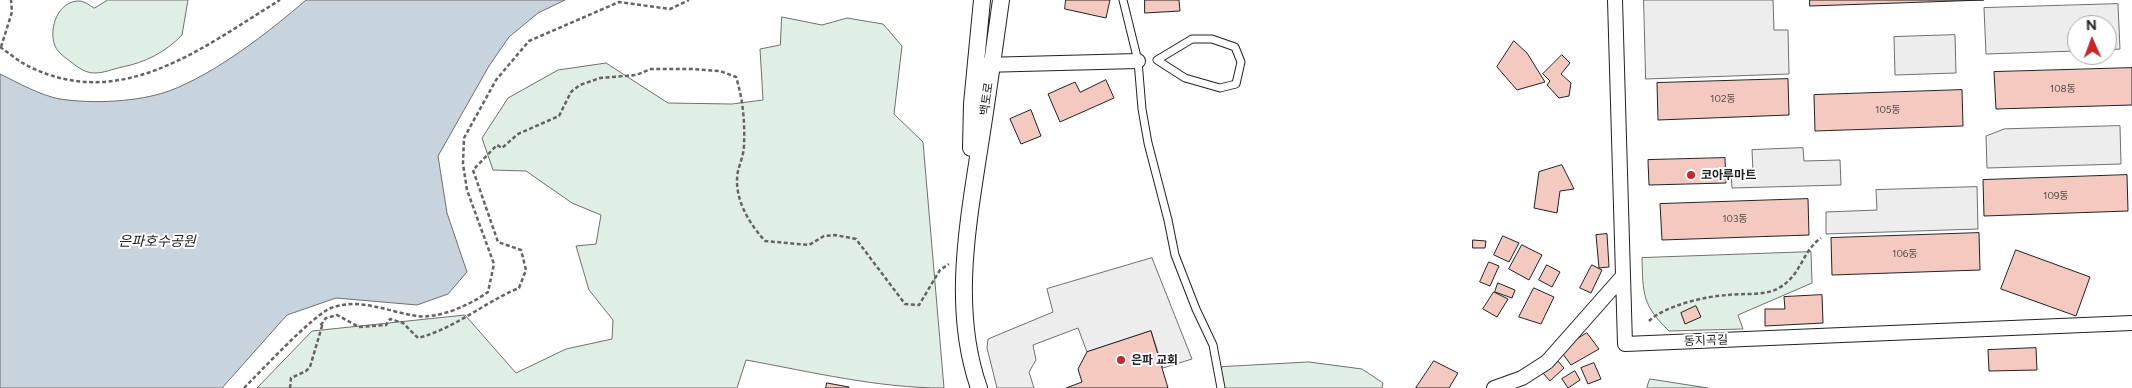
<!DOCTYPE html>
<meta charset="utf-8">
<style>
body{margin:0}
#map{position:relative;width:2132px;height:388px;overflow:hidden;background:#fff;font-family:Figtree,sans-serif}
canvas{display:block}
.north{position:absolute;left:2067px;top:15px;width:50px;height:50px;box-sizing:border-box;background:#fff;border:1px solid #a7a7a7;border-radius:50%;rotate:358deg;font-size:14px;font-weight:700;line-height:20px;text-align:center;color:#222}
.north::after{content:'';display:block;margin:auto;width:18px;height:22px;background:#c62828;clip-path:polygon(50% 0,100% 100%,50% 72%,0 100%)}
</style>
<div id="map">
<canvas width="2132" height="388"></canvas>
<div class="north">N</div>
</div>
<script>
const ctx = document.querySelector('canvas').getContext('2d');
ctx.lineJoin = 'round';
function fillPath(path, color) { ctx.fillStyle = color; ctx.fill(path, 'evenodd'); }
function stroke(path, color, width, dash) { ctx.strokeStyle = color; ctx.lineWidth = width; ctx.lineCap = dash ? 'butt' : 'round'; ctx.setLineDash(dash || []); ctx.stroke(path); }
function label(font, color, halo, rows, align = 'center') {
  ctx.font = font + ' Figtree,"Noto Sans KR",sans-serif'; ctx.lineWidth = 4; ctx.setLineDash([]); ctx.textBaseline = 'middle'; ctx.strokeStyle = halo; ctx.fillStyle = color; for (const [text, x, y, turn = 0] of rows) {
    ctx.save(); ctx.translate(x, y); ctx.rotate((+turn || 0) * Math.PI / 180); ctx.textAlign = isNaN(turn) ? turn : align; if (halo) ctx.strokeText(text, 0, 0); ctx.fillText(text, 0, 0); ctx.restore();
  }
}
const green = new Path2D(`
 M 108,0 L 188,0 L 182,35 C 166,52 144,63 122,67 C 113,69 104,73 95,73 C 85,73 79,68 71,62 C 66,58 58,53 55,46 C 48,29 58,0 80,1 C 86,2 89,5 94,8 Z
 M 782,17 L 822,25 L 847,18 L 883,24 L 902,46 L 894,114 L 923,142 L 944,388 C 877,388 812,372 746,360 L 737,388 L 257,388 L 312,331 L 465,315 L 516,373 L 566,349 L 612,339 L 613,320 L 589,290 L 576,246 L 596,244 L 601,215 L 572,203 L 526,171 L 493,170 L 482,138 L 508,98 L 558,70 L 606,63 L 668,103 L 732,104 L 763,100 L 760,49 L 780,45 Z
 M 1811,252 L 1812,283 L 1738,315 L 1743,329 L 1669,331 C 1642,305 1643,294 1642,258 Z
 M 1309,362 L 1362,369 L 1383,383 L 1382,388 L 1218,388 L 1222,367 Z
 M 1650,379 L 1708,388 L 1647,388 Z`);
fillPath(green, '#e0efe3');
stroke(green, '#6f6f6f', 1);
const parking = new Path2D(`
 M 1644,0 L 1773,0 L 1774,30 L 1788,30 L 1789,74 L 1646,79 Z
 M 2118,4 L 2120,49 L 2107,50 L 2107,25 L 2077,25 L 2077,51 L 1986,54 L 1984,8 Z
 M 1955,35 L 1956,73 L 1895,75 L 1894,37 Z
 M 2120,126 L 2121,164 L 1987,168 L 1986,136 L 2004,129 Z
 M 1803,148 L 1804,161 L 1840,160 L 1841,185 L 1732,188 L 1731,172 L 1753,171 L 1752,150 Z
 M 1977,187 L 1978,229 L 1826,234 L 1826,212 L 1877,210 L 1876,190 Z
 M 1152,258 L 1192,359 L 1163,368 L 1151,331 L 1087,352 L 1078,328 L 1033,345 L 1036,360 L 1029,372 L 1034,388 L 997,388 L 987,348 L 988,339 L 1053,312 L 1047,289 Z`);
fillPath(parking, '#ededed');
stroke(parking, '#6f6f6f', 1);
const water = new Path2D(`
 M 306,0 L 565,0 L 538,13 L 509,37 L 489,66 L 438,156 L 447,213 L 467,272 L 448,294 L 417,305 L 336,298 L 287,315 L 222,388 L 0,388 L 0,74 C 19,83 39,95 60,99 C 93,104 138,102 169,91 C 215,74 269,32 306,0 Z`);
fillPath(water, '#c7d3dd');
stroke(water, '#6f6f6f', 1);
const building = new Path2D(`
 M 1066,0 L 1110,0 L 1106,18 L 1065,9 Z
 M 1145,0 L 1179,0 L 1180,11 L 1145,13 Z
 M 1810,0 L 1984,0 L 1810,6 Z
 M 1514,41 L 1527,53 L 1545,82 L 1517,90 L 1497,67 Z
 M 1562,55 L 1570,63 L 1561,74 L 1571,83 L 1569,96 L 1559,98 L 1547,85 L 1550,81 L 1543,74 Z
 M 2132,68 L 2132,105 L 1996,109 L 1994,72 Z
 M 1788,79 L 1789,115 L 1658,120 L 1657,83 Z
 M 1106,80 L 1114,98 L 1060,122 L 1048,94 L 1075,82 L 1080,92 Z
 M 1962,90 L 1963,126 L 1815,131 L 1814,95 Z
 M 1031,110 L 1041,136 L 1021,144 L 1010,119 Z
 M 1725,158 L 1726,183 L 1649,185 L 1648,160 Z
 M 1562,165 L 1574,189 L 1560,191 L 1557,213 L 1534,208 L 1539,172 Z
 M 2127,175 L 2128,211 L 1984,216 L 1983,180 Z
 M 1808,199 L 1809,235 L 1662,240 L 1660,204 Z
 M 1979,233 L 1980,270 L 1832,275 L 1831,238 Z
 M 1607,234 L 1609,267 L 1599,268 L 1596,235 Z
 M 1503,236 L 1519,243 L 1509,262 L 1494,255 Z
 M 1473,240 L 1486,241 L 1485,248 L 1473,248 Z
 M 1522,245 L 1542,255 L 1529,280 L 1509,269 Z
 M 2016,250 L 2090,277 L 2076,316 L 2001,289 Z
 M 1489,262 L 1499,266 L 1490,286 L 1480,282 Z
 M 1547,265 L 1560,272 L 1552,287 L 1539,280 Z
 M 1592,265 L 1602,270 L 1591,293 L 1580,288 Z
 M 1498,283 L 1515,290 L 1512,298 L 1495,292 Z
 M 1534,288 L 1554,297 L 1541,324 L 1519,317 Z
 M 1494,292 L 1508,299 L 1497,317 L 1483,309 Z
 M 1822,295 L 1823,323 L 1765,326 L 1765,309 L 1785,309 L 1784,297 Z
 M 1696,306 L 1701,317 L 1685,324 L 1681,313 Z
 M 1151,331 L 1168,388 L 1066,388 L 1082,382 L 1078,369 L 1087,352 Z
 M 1587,333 L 1599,349 L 1571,365 L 1560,350 Z
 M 2036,348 L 2037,370 L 1989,371 L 1988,350 Z
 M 1556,359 L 1564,368 L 1550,381 L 1542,372 Z
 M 1434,361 L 1458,373 L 1449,388 L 1416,388 Z
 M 1594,363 L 1601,379 L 1588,384 L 1581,368 Z
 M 1575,371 L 1580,380 L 1568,388 L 1562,379 Z
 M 827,383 L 849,387 L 849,388 L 826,388 Z`);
fillPath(building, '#f3c9c0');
stroke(building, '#222', 1);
const service = new Path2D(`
 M 1123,0 L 1138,61 L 1142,109 L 1148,143 L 1168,220 L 1175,255 L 1196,309 L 1213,345 L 1221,388
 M 1192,39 L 1212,39 L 1235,47 L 1241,62 L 1236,84 L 1220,88 L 1185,78 L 1157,60 Z`);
const minor = new Path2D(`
 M 1615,0 L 1625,344 L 2132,323
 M 982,65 L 1138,61
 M 1494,388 L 1522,378 L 1547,362 L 1623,276`);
const tertiary = new Path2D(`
 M 971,148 L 972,104 L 982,0
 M 979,388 C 952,311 967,229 979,151 C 987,101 994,50 1001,0`);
stroke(service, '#222', 9);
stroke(minor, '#222', 16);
stroke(tertiary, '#222', 18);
stroke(new Path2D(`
 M 0,47 C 9,53 18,61 28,66 C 122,113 203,47 280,0
 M 1,47 L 12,12 L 11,0
 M 1649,321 C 1664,306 1706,296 1728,295 C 1743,293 1763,296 1777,289 C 1802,276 1801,252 1821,238
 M 244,388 C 260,372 313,315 331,308 C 360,297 388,312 417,316 C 439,319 470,305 488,292 L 494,264 L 467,190 L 463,164 L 464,138 L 496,80 L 529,41 L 619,2 L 670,9 L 689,0
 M 290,388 L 291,378 L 306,371 L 310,367 L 322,326 L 320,326 L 326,318 L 337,315 L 359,327 L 386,325 L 390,319 L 403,323 L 418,338 C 456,328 483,303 519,288 L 526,270 L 521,250 L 498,242 L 473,170 L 497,145 L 502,148 L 518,134 L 559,116 L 571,92 L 580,85 L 600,78 L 636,75 L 651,69 L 691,69 L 720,71 L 736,77 C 743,99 745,122 744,145 C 744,154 740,163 738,171 C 733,197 748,222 765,241 L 809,245 L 824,236 L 835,235 L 856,239 L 905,304 L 919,305 L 940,270 L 949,264`), '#646464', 2.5, [4, 2.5]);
stroke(service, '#fff', 7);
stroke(minor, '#fff', 14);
stroke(tertiary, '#fff', 16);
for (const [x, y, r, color] of [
 [1691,175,5,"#c62828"],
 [1121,360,5,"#c62828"]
]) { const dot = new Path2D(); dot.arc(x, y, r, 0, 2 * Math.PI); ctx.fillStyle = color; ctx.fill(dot); stroke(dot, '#fff', 2); }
label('10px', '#564c4a', null, [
 ["108동",2063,89],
 ["102동",1723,99],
 ["105동",1888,110],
 ["109동",2056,196],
 ["103동",1735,219],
 ["106동",1905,254]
]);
label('12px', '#222', '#fff', [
 ["백토로",987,99,-82],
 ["동지곡길",1706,341,-2]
]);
label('bold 12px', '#222', '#fff', [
 ["코아루마트",1701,175],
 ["은파 교회",1131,360]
], 'left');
label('italic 14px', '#222', '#fff', [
 ["은파호수공원",157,242]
]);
</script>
